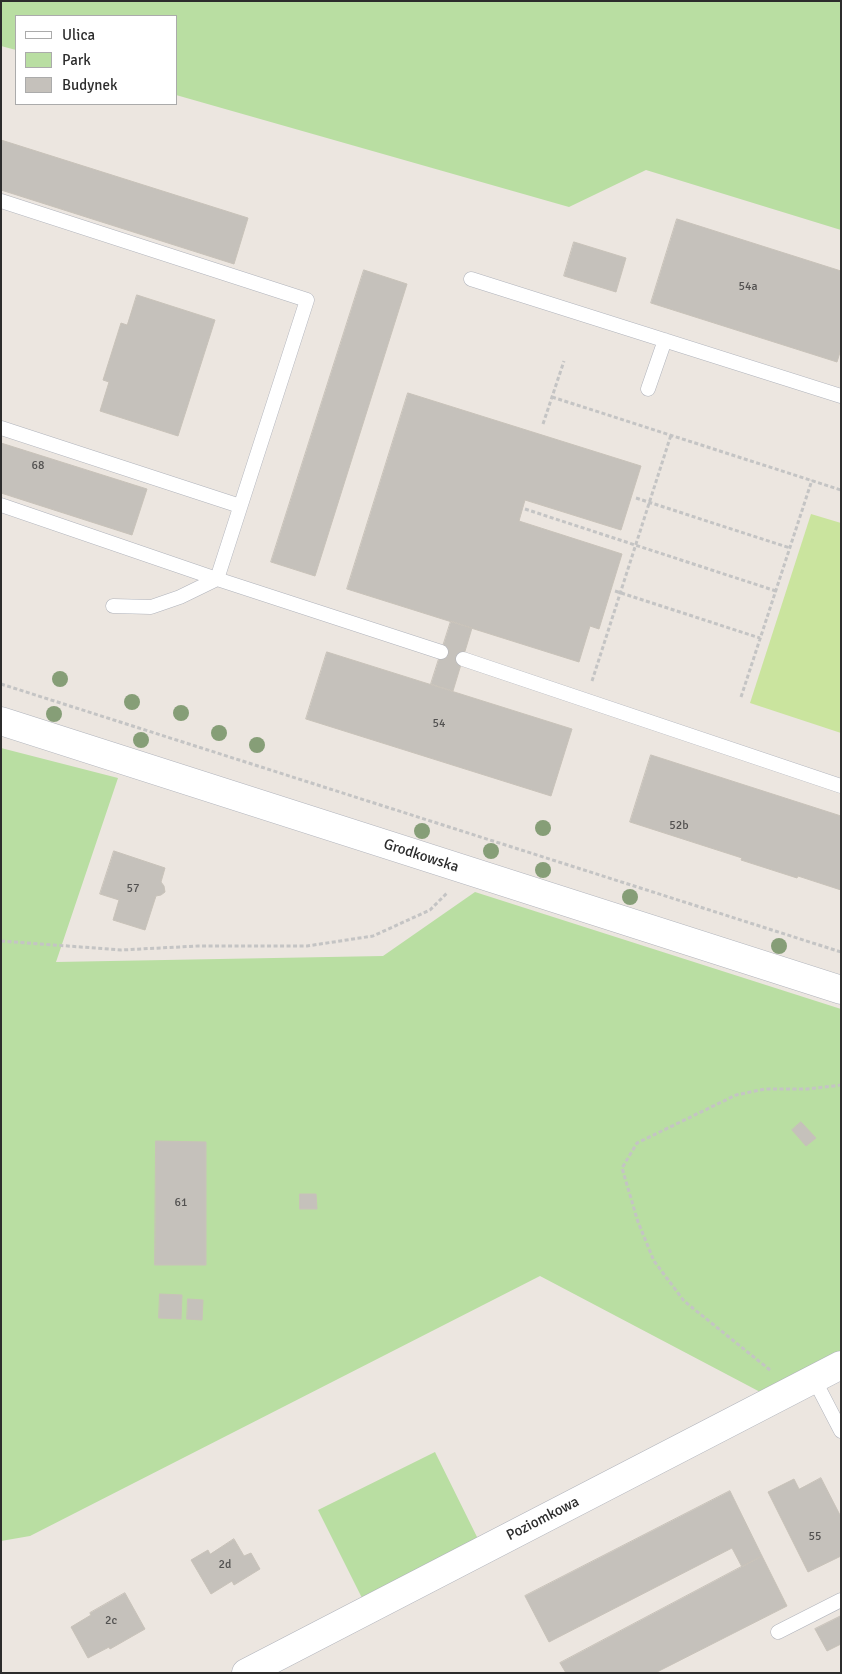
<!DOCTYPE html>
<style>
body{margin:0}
#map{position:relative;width:842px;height:1674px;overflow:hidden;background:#ece6e0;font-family:Signika,sans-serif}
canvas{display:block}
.frame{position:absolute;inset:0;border:2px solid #2c2c2c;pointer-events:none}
.legend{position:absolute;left:15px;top:15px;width:162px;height:90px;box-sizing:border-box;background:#fff;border:1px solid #ababab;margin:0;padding:6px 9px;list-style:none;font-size:15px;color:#2c2c2c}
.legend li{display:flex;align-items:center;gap:10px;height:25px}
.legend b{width:25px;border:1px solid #ababab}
</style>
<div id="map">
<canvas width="842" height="1674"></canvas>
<div class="frame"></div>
<ul class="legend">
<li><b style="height:6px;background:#fff"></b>Ulica</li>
<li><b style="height:14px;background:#b9dea2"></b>Park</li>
<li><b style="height:14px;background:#c5c1bb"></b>Budynek</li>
</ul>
</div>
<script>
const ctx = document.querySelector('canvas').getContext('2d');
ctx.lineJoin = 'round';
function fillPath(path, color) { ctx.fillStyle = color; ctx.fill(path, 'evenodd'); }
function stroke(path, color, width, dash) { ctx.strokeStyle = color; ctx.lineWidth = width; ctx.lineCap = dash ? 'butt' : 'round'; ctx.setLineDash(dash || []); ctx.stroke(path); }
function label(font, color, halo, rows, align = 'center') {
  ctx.font = font + ' Signika,sans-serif'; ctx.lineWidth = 5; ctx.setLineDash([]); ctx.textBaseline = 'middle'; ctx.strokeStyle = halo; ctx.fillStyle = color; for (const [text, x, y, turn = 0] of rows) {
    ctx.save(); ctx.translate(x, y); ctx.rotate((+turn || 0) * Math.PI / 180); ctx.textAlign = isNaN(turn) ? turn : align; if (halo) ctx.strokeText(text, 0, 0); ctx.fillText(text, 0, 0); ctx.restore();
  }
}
fillPath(new Path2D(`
 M 1,1 L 841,1 L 841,230 L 646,170 L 569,207 L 176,95 L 176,16 L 16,16 L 16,50 L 1,46 Z
 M 1,748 L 118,778 L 56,962 L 383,956 L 475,892 L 841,1009 L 841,1355 L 764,1394 L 540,1276 L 30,1536 L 1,1541 Z
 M 435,1452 L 479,1541 L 363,1600 L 318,1510 Z`), '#b9dea2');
fillPath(new Path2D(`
 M 811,514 L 841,523 L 841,733 L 750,703 Z`), '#cae49e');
const building = new Path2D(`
 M 1,140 L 248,218 L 234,264 L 1,190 Z
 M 677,219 L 841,271 L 841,349 L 837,362 L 651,303 Z
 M 574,242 L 626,258 L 616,292 L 564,276 Z
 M 364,270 L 407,284 L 315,576 L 271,562 Z
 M 137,295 L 215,320 L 178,436 L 100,411 L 109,382 L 103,380 L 121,323 L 127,325 Z
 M 408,393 L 641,466 L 621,530 L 525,500 L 519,521 L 622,554 L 599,629 L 590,626 L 579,662 L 347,589 Z
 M 1,443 L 147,489 L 132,535 L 1,493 Z
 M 451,621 L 472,628 L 453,691 L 431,684 Z
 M 327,652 L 572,729 L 551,796 L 306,719 Z
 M 651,755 L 841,816 L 841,890 L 798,876 L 797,878 L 741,860 L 742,858 L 630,822 Z
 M 114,851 L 165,868 L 161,882 L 164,886 L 165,892 L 161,895 L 156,896 L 145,930 L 113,920 L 119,900 L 100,894 Z
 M 801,1122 L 816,1138 L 806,1146 L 792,1130 Z
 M 156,1141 L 206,1142 L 206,1265 L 155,1265 Z
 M 300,1194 L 316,1194 L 317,1209 L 300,1209 Z
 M 160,1294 L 182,1295 L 181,1319 L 159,1318 Z
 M 188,1299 L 203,1300 L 202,1320 L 187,1319 Z
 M 821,1478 L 841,1517 L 841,1556 L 808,1572 L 768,1492 L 794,1479 L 799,1489 Z
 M 730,1491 L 762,1556 L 742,1567 L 732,1548 L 549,1642 L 525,1596 Z
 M 234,1539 L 244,1556 L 251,1553 L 260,1569 L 234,1585 L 232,1581 L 211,1594 L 191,1560 L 208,1550 L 210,1554 Z
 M 762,1556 L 787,1606 L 655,1673 L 566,1673 L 560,1663 Z
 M 125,1593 L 145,1629 L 110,1649 L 109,1647 L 88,1658 L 71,1627 L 91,1615 L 90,1613 Z
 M 841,1616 L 841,1644 L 827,1651 L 815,1629 Z`);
fillPath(building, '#c5c1bb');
stroke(building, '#c8c2b9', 1);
const service = new Path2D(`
 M 1,201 L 307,300 L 217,579 L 180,597 L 151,607 L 113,606
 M 471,279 L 841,396
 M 648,389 L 665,340
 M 1,428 L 240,506
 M 1,505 L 217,579 L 441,652
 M 463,659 L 841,786
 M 814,1379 L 841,1431
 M 778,1632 L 841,1600`);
const minor = new Path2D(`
 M 246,1673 L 841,1365`);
const secondary = new Path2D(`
 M 1,721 L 841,990`);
stroke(service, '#b0b3bb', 15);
stroke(minor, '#b0b3bb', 29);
stroke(secondary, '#b0b3bb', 29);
stroke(new Path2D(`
 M 552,397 L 841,490
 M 543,424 L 564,361
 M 636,498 L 790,548
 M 525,509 L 776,591
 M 615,591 L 760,638
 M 592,681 L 671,435
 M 1,684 L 841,952
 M 741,697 L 812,480
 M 1,941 L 121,950 L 198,946 L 307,946 L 373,936 L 430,910 L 447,893
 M 770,1370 L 684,1301 L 654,1261 L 638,1222 L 622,1168 L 637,1143 L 736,1095 L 765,1089 L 807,1089 L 841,1085`), '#c4c4c4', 3, [4, 2.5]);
stroke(service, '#fff', 14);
stroke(minor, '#fff', 28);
stroke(secondary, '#fff', 28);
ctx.fillStyle = '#869e77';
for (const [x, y] of [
 [60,679],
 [132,702],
 [181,713],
 [54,714],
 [219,733],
 [141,740],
 [257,745],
 [543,828],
 [422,831],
 [491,851],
 [543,870],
 [630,897],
 [779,946]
]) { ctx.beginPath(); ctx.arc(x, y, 8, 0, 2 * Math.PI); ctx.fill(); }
label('12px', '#525150', null, [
 ["54a",748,287],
 ["68",38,466],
 ["54",439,724],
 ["52b",679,826],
 ["57",133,889],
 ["61",181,1203],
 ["55",815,1537],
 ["2d",225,1565],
 ["2c",111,1621]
]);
label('15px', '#2c2c2c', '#fff', [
 ["Grodkowska",421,856,18],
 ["Poziomkowa",543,1519,-27]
]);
</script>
